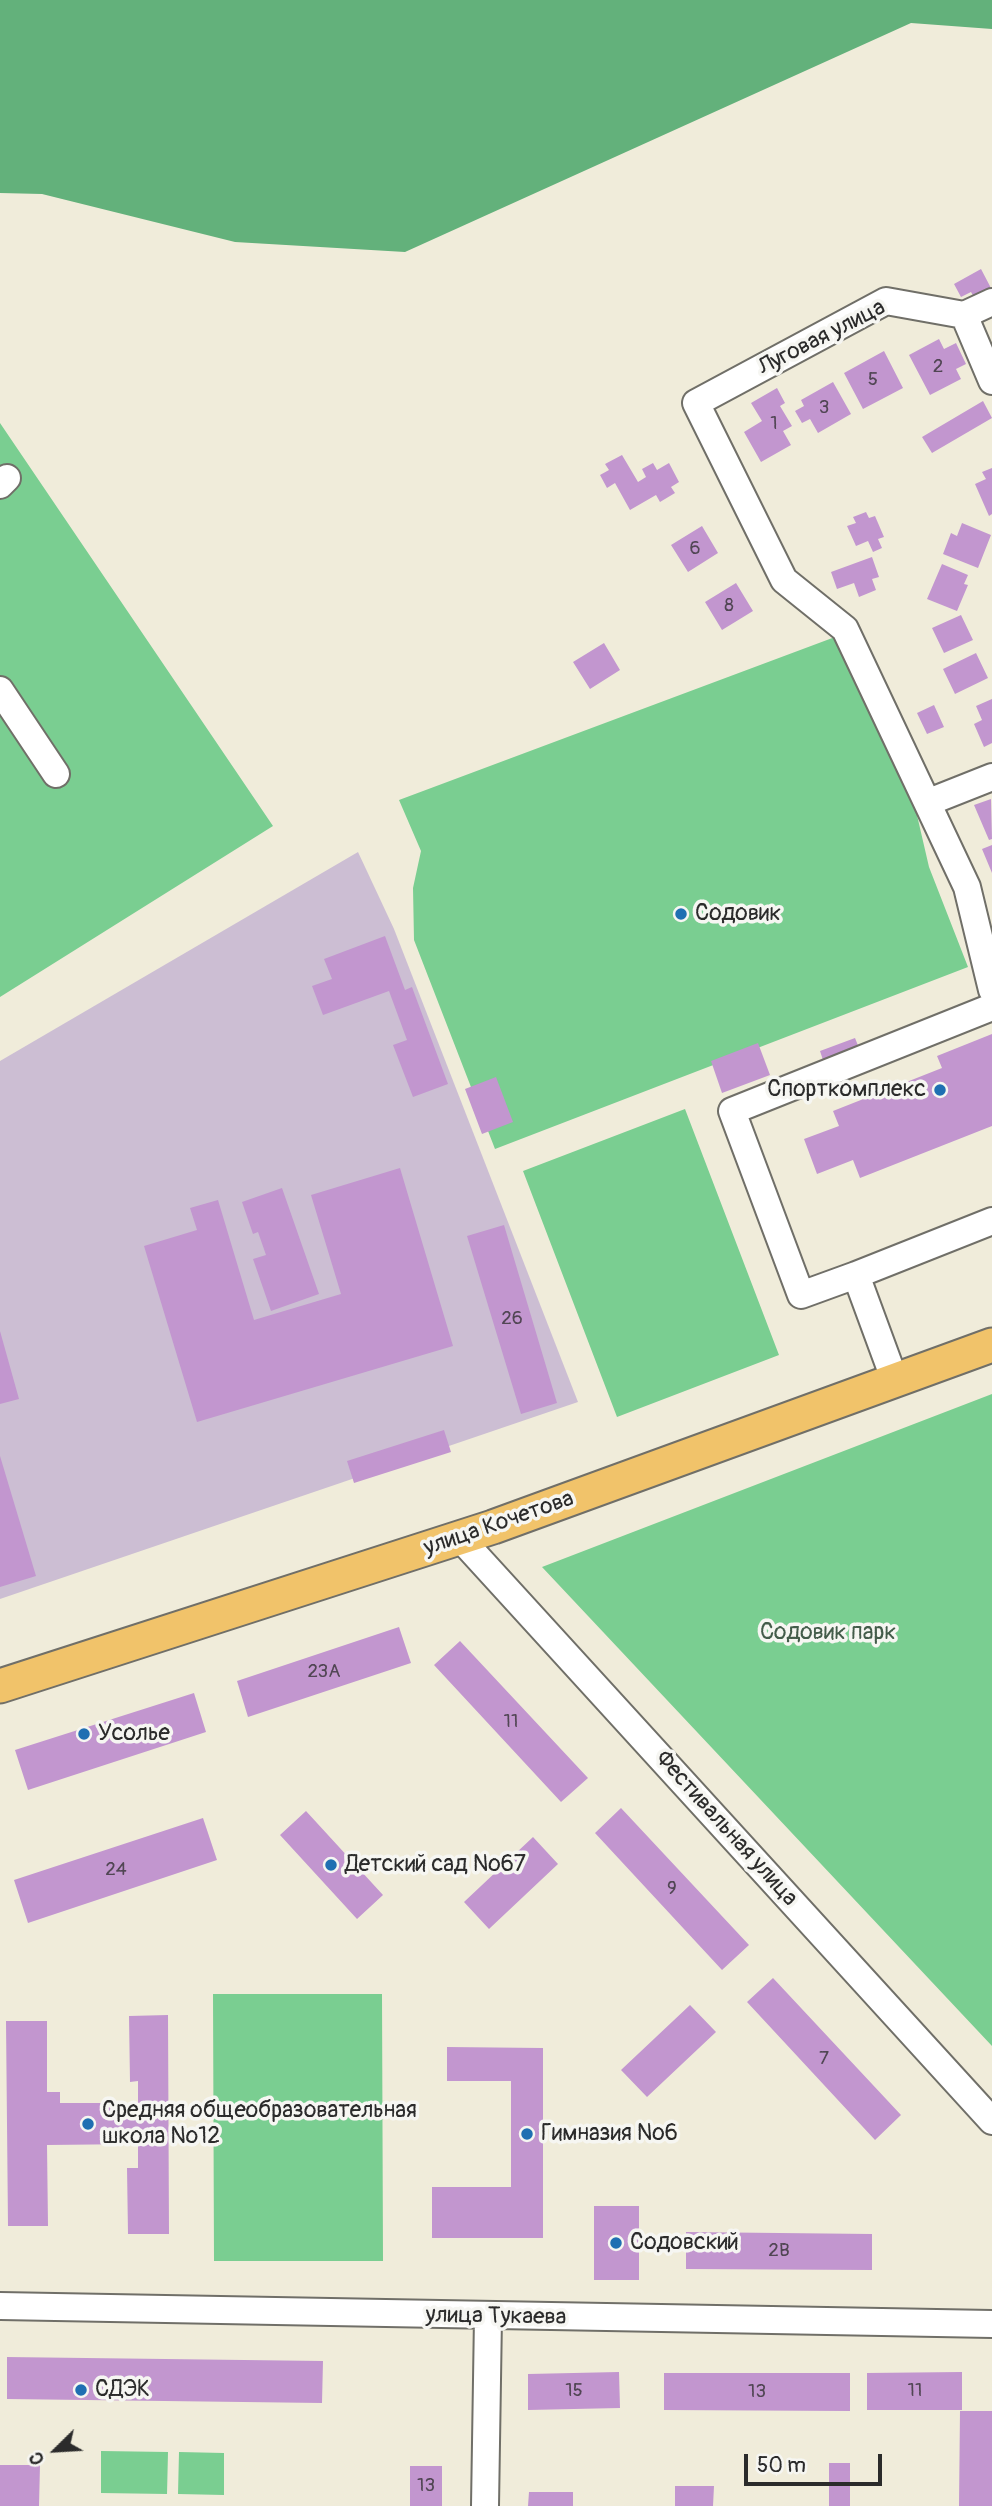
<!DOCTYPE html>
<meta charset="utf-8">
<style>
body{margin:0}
#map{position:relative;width:992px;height:2506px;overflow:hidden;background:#f0ecda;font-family:Pangolin,sans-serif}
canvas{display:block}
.north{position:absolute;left:21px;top:2415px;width:70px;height:70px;-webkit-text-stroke:5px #f6f6f2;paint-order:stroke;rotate:246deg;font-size:19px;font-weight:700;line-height:28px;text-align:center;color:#2b2b2b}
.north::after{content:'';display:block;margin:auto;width:24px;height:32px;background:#2b2b2b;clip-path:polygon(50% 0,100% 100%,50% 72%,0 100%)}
.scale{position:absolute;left:744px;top:2454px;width:138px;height:32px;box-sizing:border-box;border:4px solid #2b2b2b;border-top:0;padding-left:9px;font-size:21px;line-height:24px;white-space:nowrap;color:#2b2b2b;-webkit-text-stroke:5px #f6f6f2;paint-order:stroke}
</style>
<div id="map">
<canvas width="992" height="2506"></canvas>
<div class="north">С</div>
<div class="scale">50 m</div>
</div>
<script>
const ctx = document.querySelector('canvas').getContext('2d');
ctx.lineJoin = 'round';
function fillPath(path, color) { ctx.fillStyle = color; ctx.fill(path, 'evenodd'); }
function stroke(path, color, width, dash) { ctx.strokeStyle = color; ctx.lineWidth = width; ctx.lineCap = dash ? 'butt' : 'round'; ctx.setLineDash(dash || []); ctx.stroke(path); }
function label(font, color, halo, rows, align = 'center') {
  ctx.font = font + ' Pangolin,sans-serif'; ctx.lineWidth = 7; ctx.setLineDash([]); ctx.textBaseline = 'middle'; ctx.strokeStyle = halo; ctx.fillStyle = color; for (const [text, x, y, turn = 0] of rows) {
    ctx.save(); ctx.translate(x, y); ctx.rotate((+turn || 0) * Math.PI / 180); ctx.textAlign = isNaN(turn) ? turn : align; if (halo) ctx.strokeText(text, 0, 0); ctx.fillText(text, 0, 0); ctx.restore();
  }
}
fillPath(new Path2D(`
 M 358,852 L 394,929 L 578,1402 L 0,1599 L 0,1061 Z`), '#ccbed3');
fillPath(new Path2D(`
 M 0,423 L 273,826 L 0,997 Z
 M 835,637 L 907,772 L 929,867 L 968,967 L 495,1149 L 414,940 L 413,888 L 421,851 L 399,800 Z
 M 685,1109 L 779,1355 L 617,1417 L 523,1171 Z
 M 992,1394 L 992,2046 L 542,1567 Z
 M 213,1994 L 382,1994 L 383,2261 L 214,2261 Z
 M 101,2451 L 168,2452 L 167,2494 L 101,2493 Z
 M 179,2452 L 224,2453 L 224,2495 L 178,2494 Z`), '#7ace91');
fillPath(new Path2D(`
 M 0,0 L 992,0 L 992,29 L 911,23 L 405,252 L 235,242 L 42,194 L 0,193 Z`), '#63b17b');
fillPath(new Path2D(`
 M 981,269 L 992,290 L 975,299 L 971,292 L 961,297 L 954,284 Z
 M 939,339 L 944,349 L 956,343 L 966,364 L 956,369 L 961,379 L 930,395 L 909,355 Z
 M 884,351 L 903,388 L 863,409 L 844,373 Z
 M 833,382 L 851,414 L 818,433 L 810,419 L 802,423 L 795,411 L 804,406 L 801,400 Z
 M 777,388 L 785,403 L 780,406 L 792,426 L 783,431 L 791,445 L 761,462 L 744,432 L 762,421 L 751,403 Z
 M 983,401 L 992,418 L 932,453 L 922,437 Z
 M 622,455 L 638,482 L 646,477 L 642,469 L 653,463 L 657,470 L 669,463 L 679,482 L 671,487 L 675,493 L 660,502 L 656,495 L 630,510 L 615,483 L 607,488 L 600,475 L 609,470 L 605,464 Z
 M 992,468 L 992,514 L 989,516 L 975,484 L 986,479 L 982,472 Z
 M 866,512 L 869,518 L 875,516 L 884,537 L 878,539 L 882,548 L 873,552 L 868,541 L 856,546 L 847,526 L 856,523 L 853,517 Z
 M 962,523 L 991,535 L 978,568 L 943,554 L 951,533 L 957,536 Z
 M 702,526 L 718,553 L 688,572 L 671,545 Z
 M 872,557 L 879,577 L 872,579 L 876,590 L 859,597 L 854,583 L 837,589 L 831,572 Z
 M 942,564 L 968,575 L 964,584 L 968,585 L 957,611 L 927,599 Z
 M 736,583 L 753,611 L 722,630 L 705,602 Z
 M 961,615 L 973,640 L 944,653 L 932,628 Z
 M 604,643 L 620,670 L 590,689 L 573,662 Z
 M 976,653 L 988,678 L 955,694 L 943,669 Z
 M 992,699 L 992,743 L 984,747 L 974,724 L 982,720 L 976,706 Z
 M 934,705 L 944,727 L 927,734 L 917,713 Z
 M 991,799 L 992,839 L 989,840 L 974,805 Z
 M 992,845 L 992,873 L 982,849 Z
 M 385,936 L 405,990 L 412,987 L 448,1084 L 413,1097 L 393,1045 L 407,1040 L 389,991 L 323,1015 L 312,986 L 332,979 L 324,959 Z
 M 992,1034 L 992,1126 L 860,1178 L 853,1160 L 817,1174 L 804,1139 L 839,1126 L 833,1111 L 942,1068 L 937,1056 Z
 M 855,1038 L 861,1053 L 825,1066 L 820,1051 Z
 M 758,1043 L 770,1075 L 722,1093 L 711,1061 Z
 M 496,1077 L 513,1122 L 482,1134 L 465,1089 Z
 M 400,1168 L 453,1346 L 197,1422 L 144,1246 L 197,1230 L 190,1208 L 218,1200 L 254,1320 L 341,1294 L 311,1195 Z
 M 282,1188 L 319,1294 L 271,1311 L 253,1259 L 266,1255 L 258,1232 L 253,1234 L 242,1202 Z
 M 504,1225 L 557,1403 L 521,1414 L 467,1236 Z
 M 0,1331 L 19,1399 L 0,1404 Z
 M 444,1430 L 451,1452 L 354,1483 L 347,1461 Z
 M 0,1456 L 36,1576 L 0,1587 Z
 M 399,1627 L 411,1663 L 248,1717 L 237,1681 Z
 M 460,1641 L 588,1778 L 561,1802 L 434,1665 Z
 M 194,1693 L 206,1732 L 28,1790 L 15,1750 Z
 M 621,1808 L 749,1945 L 722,1970 L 595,1833 Z
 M 306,1811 L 383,1895 L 357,1919 L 280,1835 Z
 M 203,1818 L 217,1860 L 28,1923 L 14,1880 Z
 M 533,1837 L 558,1864 L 489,1929 L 464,1902 Z
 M 773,1978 L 901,2115 L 875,2140 L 747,2002 Z
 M 690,2005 L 716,2032 L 647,2097 L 621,2070 Z
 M 168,2015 L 169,2234 L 128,2234 L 127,2168 L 138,2168 L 138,2144 L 47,2145 L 48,2226 L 8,2226 L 6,2021 L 47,2021 L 47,2092 L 60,2092 L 60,2103 L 138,2103 L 138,2081 L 130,2082 L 129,2016 Z
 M 447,2047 L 543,2048 L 543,2238 L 432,2238 L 432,2187 L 511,2187 L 511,2081 L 447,2081 Z
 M 594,2206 L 639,2206 L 639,2280 L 594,2280 Z
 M 686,2232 L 872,2234 L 872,2270 L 686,2269 Z
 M 7,2357 L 323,2361 L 322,2403 L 7,2399 Z
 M 619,2372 L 620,2408 L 528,2410 L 528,2374 Z
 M 962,2372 L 962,2410 L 867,2410 L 867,2373 Z
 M 664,2373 L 850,2373 L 850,2411 L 664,2410 Z
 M 960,2411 L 992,2411 L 992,2506 L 959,2506 Z
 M 829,2463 L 850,2463 L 850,2506 L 829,2506 Z
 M 0,2465 L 40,2465 L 39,2506 L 0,2506 Z
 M 410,2466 L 442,2466 L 442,2506 L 410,2506 Z
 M 675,2486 L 714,2486 L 713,2506 L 675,2506 Z
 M 529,2492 L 573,2492 L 573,2506 L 528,2506 Z`), '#c296cf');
const minor = new Path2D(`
 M 992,302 L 964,315 L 886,301 L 696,403 L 784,580 L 845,629 L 967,887 L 992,990
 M 964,315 L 992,381
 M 0,485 L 7,478
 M 0,690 L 56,774
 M 929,802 L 992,777
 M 856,1275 L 992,1221
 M 895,1381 L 856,1275 L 801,1295 L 732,1111 L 992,1007
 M 460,1538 L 992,2121
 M 0,2306 L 992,2324
 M 485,2506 L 488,2317`);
const major = new Path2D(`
 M 0,1686 L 493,1527 L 992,1345`);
stroke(minor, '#706f68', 30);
stroke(major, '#706f68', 37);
stroke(minor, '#fff', 26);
stroke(major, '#f1c36a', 33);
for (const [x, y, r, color] of [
 [681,914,7,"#1f6fb2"],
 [940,1090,7,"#1f6fb2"],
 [84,1734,7,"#1f6fb2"],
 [331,1865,7,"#1f6fb2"],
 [88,2124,7,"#1f6fb2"],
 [527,2134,7,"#1f6fb2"],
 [616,2243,7,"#1f6fb2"],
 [81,2390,7,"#1f6fb2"]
]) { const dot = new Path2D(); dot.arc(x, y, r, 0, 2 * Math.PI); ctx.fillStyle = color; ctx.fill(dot); stroke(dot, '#f6f6f2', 2.5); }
label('19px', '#514654', null, [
 ["2",938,367],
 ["5",873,380],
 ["3",824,408],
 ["1",774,424],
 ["6",695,549],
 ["8",729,606],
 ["26",512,1319],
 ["23А",324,1672],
 ["11",511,1722],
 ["24",116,1870],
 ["9",672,1889],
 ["7",824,2059],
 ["2В",779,2251],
 ["15",574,2391],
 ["11",915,2391],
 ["13",757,2392],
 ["13",426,2486]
]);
label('23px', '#2b2b2b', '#f6f6f2', [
 ["Луговая улица",822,338,-27],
 ["улица Кочетова",499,1524,-19],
 ["Фестивальная улица",726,1829,48],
 ["улица Тукаева",496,2317,1]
]);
label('23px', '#2b2b2b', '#f6f6f2', [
 ["Содовик",695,914],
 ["Спорткомплекс",926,1090,"right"],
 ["Усолье",98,1734],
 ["Детский сад №67",345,1865],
 ["Средняя общеобразовательная",102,2111],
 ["школа №12",102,2137],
 ["Гимназия №6",541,2134],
 ["Содовский",630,2243],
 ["СДЭК",95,2390]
], 'left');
label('23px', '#435c4a', '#f6f6f2', [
 ["Содовик парк",828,1633]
]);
</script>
